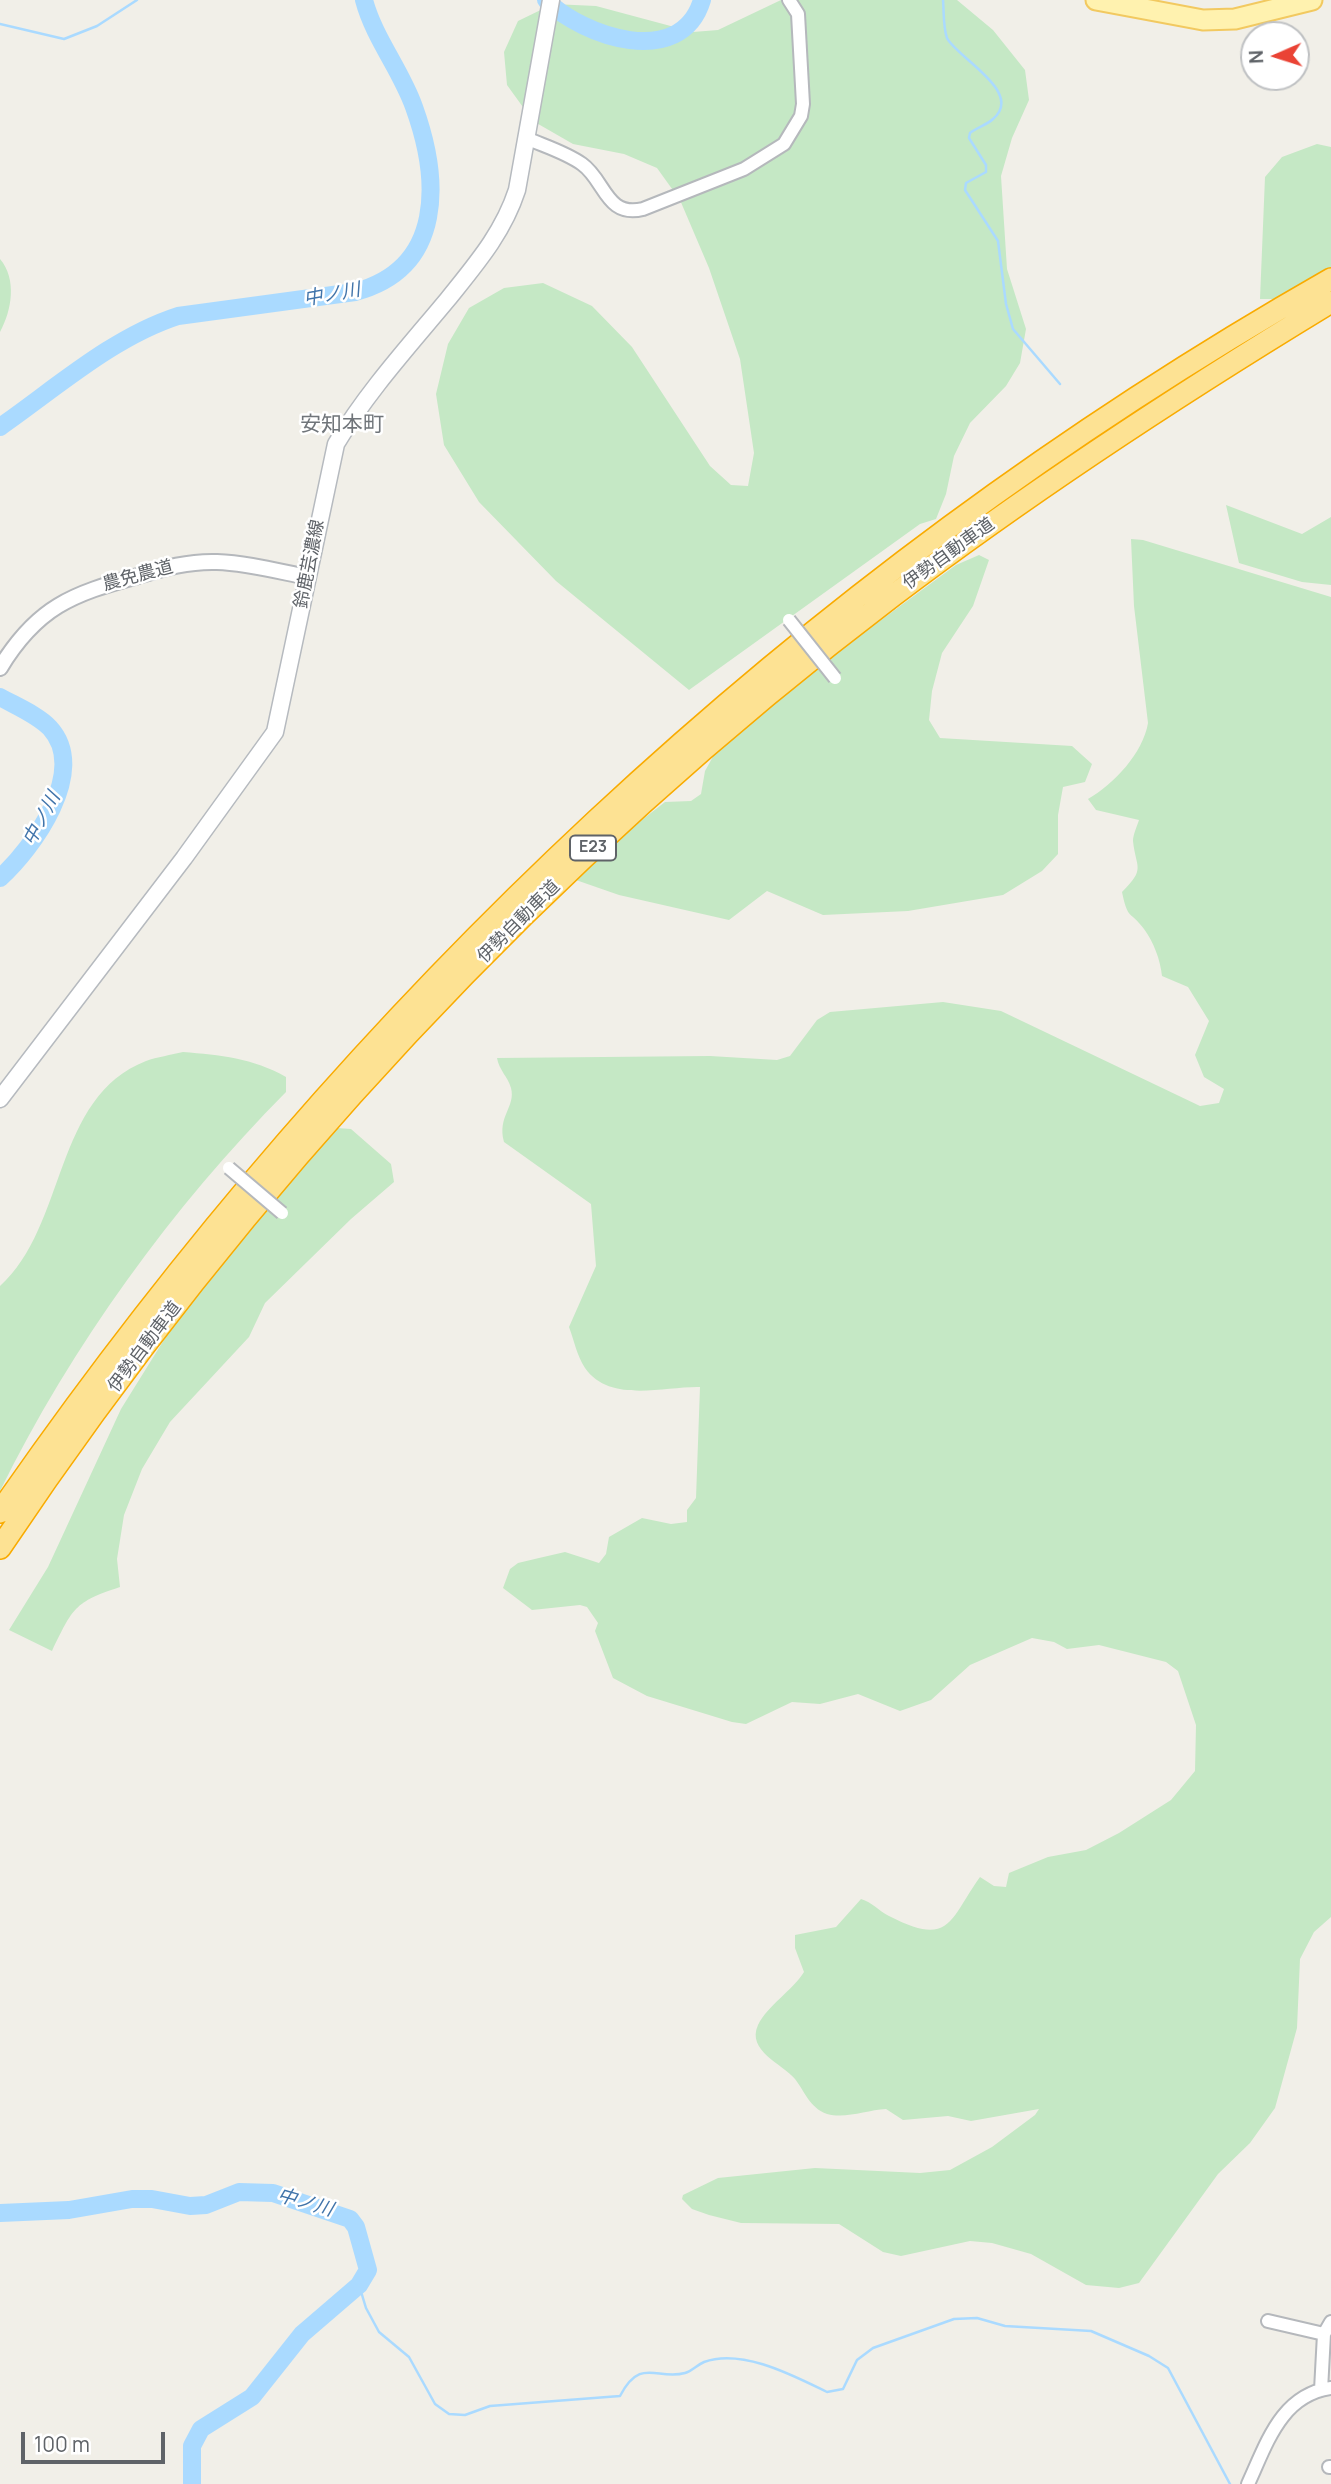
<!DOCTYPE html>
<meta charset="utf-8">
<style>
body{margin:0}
#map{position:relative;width:1331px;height:2484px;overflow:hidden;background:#f1efe8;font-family:Manrope,sans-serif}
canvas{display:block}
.north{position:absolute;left:1240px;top:21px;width:70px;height:70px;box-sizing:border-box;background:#fff;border:2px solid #bfc1c3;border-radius:50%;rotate:267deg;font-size:19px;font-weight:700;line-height:28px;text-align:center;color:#5f6368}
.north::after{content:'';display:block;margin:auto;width:24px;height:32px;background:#ea4335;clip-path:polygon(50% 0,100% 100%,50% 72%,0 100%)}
.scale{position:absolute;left:21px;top:2432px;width:144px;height:32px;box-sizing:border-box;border:4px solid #5f6368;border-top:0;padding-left:9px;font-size:21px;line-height:24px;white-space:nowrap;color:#5f6368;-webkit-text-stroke:5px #fff;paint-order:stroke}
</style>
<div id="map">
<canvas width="1331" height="2484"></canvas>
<div class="north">N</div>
<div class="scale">100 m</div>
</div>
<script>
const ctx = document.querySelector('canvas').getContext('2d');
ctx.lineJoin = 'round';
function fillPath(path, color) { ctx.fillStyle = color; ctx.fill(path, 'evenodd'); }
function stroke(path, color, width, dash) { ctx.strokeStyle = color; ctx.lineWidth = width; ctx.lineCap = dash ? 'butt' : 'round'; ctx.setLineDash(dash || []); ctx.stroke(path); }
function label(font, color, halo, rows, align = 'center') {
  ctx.font = font + ' Manrope,"Noto Sans JP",sans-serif'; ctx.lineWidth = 5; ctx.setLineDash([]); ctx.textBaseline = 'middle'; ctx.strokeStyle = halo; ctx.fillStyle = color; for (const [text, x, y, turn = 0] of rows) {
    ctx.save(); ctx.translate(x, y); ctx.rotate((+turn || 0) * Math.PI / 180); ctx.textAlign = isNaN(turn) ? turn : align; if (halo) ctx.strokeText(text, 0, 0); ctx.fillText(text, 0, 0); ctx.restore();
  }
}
fillPath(new Path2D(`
 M 781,0 L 957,0 L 993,30 L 1025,70 L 1029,100 L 1012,138 L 1001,176 L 1007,269 L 1026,329 L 1020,363 L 1006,386 L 970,423 L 954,456 L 946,494 L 936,519 L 920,524 L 689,690 L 556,581 L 479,502 L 444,445 L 436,394 L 448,344 L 469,308 L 504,288 L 543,283 L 592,306 L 632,347 L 710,466 L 731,485 L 748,486 L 754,453 L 740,359 L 709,268 L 680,200 L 657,168 L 624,154 L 573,144 L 533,121 L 507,85 L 504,52 L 518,21 L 553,4 L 596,6 L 693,32 L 718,30 Z
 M 1317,144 L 1331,147 L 1331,267 L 1280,299 L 1260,299 L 1265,177 L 1282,157 Z
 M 0,259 C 17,279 12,310 0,332 Z
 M 1226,505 L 1302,534 L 1331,517 L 1331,585 L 1302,582 L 1239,563 Z
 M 1131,539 L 1143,540 L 1331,597 L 1331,1917 L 1314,1932 L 1300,1959 L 1297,2028 L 1275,2108 L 1250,2143 L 1218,2174 L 1139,2283 L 1119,2288 L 1086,2285 L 1031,2254 L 992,2243 L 970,2241 L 901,2256 L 883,2252 L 839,2224 L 741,2223 L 709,2215 L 692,2209 L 682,2199 L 683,2195 L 718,2178 L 815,2168 L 920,2173 L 950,2170 L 992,2147 L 1035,2115 L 1039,2109 L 971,2121 L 948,2116 L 903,2120 L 886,2109 C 867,2110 846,2119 827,2114 C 810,2108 805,2092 795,2079 C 783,2064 746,2051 758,2025 C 768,2005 792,1991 804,1972 L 795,1948 L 795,1935 L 836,1927 L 861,1899 C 872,1902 879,1911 889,1916 C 951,1948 949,1920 980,1877 L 994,1886 L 1006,1887 L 1009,1873 L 1048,1857 L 1086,1850 L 1119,1833 L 1171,1800 L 1195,1771 L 1196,1725 L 1178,1671 L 1166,1662 L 1099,1645 L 1067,1649 L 1054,1642 L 1032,1638 L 970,1665 L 931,1700 L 900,1711 L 858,1694 L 820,1704 L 792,1702 L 746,1724 L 732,1722 L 647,1696 L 613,1678 L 595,1631 L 598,1623 L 587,1607 L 580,1605 L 532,1610 L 503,1588 L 510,1569 L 518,1563 L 539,1558 L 565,1552 L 599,1563 L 606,1554 L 609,1537 L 642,1518 L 671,1524 L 687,1522 L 687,1510 L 696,1498 L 700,1387 C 665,1386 610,1404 585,1368 C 577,1356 574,1340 569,1327 L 596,1266 L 591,1204 L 504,1142 C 497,1116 516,1107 511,1088 C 508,1077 499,1070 497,1058 L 710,1056 L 777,1060 L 790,1056 L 817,1020 L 830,1012 L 943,1002 L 1001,1011 L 1200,1106 L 1219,1103 L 1224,1089 L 1204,1077 L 1195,1055 L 1209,1021 L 1188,987 L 1162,976 C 1160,959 1154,943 1144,929 C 1130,910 1128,921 1122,892 C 1146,868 1136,869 1133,841 C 1133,835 1137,826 1139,820 L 1096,810 L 1088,799 C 1114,784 1143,753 1148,723 L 1134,606 Z
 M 979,555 L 989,560 L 973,606 L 942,653 L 932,691 L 929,720 L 940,738 L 1072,746 L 1092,764 L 1085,782 L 1063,787 L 1058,815 L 1058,854 L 1042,871 L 1003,895 L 908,911 L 823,915 L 767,891 L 729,920 L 619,895 L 573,879 L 607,847 L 665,802 L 691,801 L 701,794 L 705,771 L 715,753 L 817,667 L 956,565 Z
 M 183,1052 C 220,1055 253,1058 286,1077 L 286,1092 C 172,1207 72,1345 0,1491 L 0,1286 C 67,1226 53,1097 146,1061 C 157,1057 171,1055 183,1052 Z
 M 337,1128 L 351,1129 L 391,1164 L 394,1182 L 351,1219 L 265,1303 L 249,1337 L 170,1422 L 142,1469 L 124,1515 L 117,1559 L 120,1587 C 74,1602 73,1608 52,1651 L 9,1630 L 48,1567 L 121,1409 L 172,1327 L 319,1144 Z`), '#c5e8c5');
stroke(new Path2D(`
 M 943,0 C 944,12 943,27 947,38 C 956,57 1025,92 993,119 C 987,125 977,127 970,133 L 969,138 L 986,165 L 986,172 L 966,183 L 965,190 L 998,241 L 1006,304 L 1013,329 L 1060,384
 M 0,24 L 64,39 L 97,26 L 137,0
 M 359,2285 L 366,2308 L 379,2332 L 409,2357 L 435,2404 L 449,2414 L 465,2415 L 490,2406 L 620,2396 C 641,2356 657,2381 685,2373 C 692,2371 697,2365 704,2362 C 742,2348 794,2376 827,2392 L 843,2389 L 857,2360 L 873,2348 L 954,2319 L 977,2318 L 1005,2326 L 1091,2331 L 1149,2356 L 1168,2368 L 1230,2484`), '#aadaff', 2.5);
stroke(new Path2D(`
 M 546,0 C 583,37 681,70 702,0
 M 0,427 C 56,388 113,337 178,316 L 355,292 C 445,268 440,179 414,107 C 401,70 374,38 364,0
 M 0,697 C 16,706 38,715 50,728 C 89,771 33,848 0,878
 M 0,2213 L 69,2210 L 132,2199 L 152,2199 L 190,2206 L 206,2205 L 239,2192 L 273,2193 L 350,2219 L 356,2227 L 368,2270 L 359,2285 L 302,2334 L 252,2397 L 201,2429 L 192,2446 L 192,2484`), '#aadaff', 18);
const minor = new Path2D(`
 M 526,138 C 544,146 565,152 582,164 C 605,180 606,218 643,209 L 744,169 L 784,144 L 801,116 L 803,104 L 798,14 L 789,0
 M 1268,2321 L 1324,2334
 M 1321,2390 L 1324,2334 L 1331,2322
 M 1329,2467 L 1331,2467
 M 1248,2484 C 1267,2443 1281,2395 1331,2388`);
const tertiary = new Path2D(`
 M 0,668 C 37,607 72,594 138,576 C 164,568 189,561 217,562 C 247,563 277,571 307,577`);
const secondary = new Path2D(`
 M 0,1099 L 184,858 L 275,732 L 336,444 C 367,392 409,346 448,299 C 476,264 503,233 517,190 L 551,0`);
const primary = new Path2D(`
 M 1096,0 L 1203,20 L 1235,19 L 1312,0`);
const motorway = new Path2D(`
 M 0,1512 C 349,1008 797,583 1331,279
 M 0,1548 C 243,1185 546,859 894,595 C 1034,489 1181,393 1331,302`);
stroke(minor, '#b5b8bc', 16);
stroke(tertiary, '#b5b8bc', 18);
stroke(secondary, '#b6babf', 19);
stroke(primary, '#f2c960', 23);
stroke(motorway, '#f9ab00', 24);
stroke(minor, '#fff', 12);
stroke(tertiary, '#fff', 14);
stroke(secondary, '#fff', 16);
stroke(primary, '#fff2af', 19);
stroke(motorway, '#fde293', 21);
const minorBridge = new Path2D(`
 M 789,620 L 835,678
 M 229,1168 L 282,1213`);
stroke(minorBridge, '#b5b8bc', 16, []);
stroke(minorBridge, '#fff', 12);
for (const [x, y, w] of [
 [593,848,46]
]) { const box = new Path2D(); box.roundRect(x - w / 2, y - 12.5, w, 25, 5); ctx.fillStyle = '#fff'; ctx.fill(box); stroke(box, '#5f6368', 2); }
label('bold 16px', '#5f6368', null, [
 ["E23",593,848]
]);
label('18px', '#5f6368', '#fff', [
 ["伊勢自動車道",949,554,-36],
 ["鈴鹿芸濃線",310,564,-79],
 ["農免農道",138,576,-15],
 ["伊勢自動車道",519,922,-45],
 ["伊勢自動車道",145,1347,-53]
]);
label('italic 19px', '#4174aa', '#fff', [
 ["中ノ川",332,295,-10],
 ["中ノ川",42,819,-62],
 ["中ノ川",305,2203,16]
]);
label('21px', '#70757a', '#fff', [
 ["安知本町",342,425]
]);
</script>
